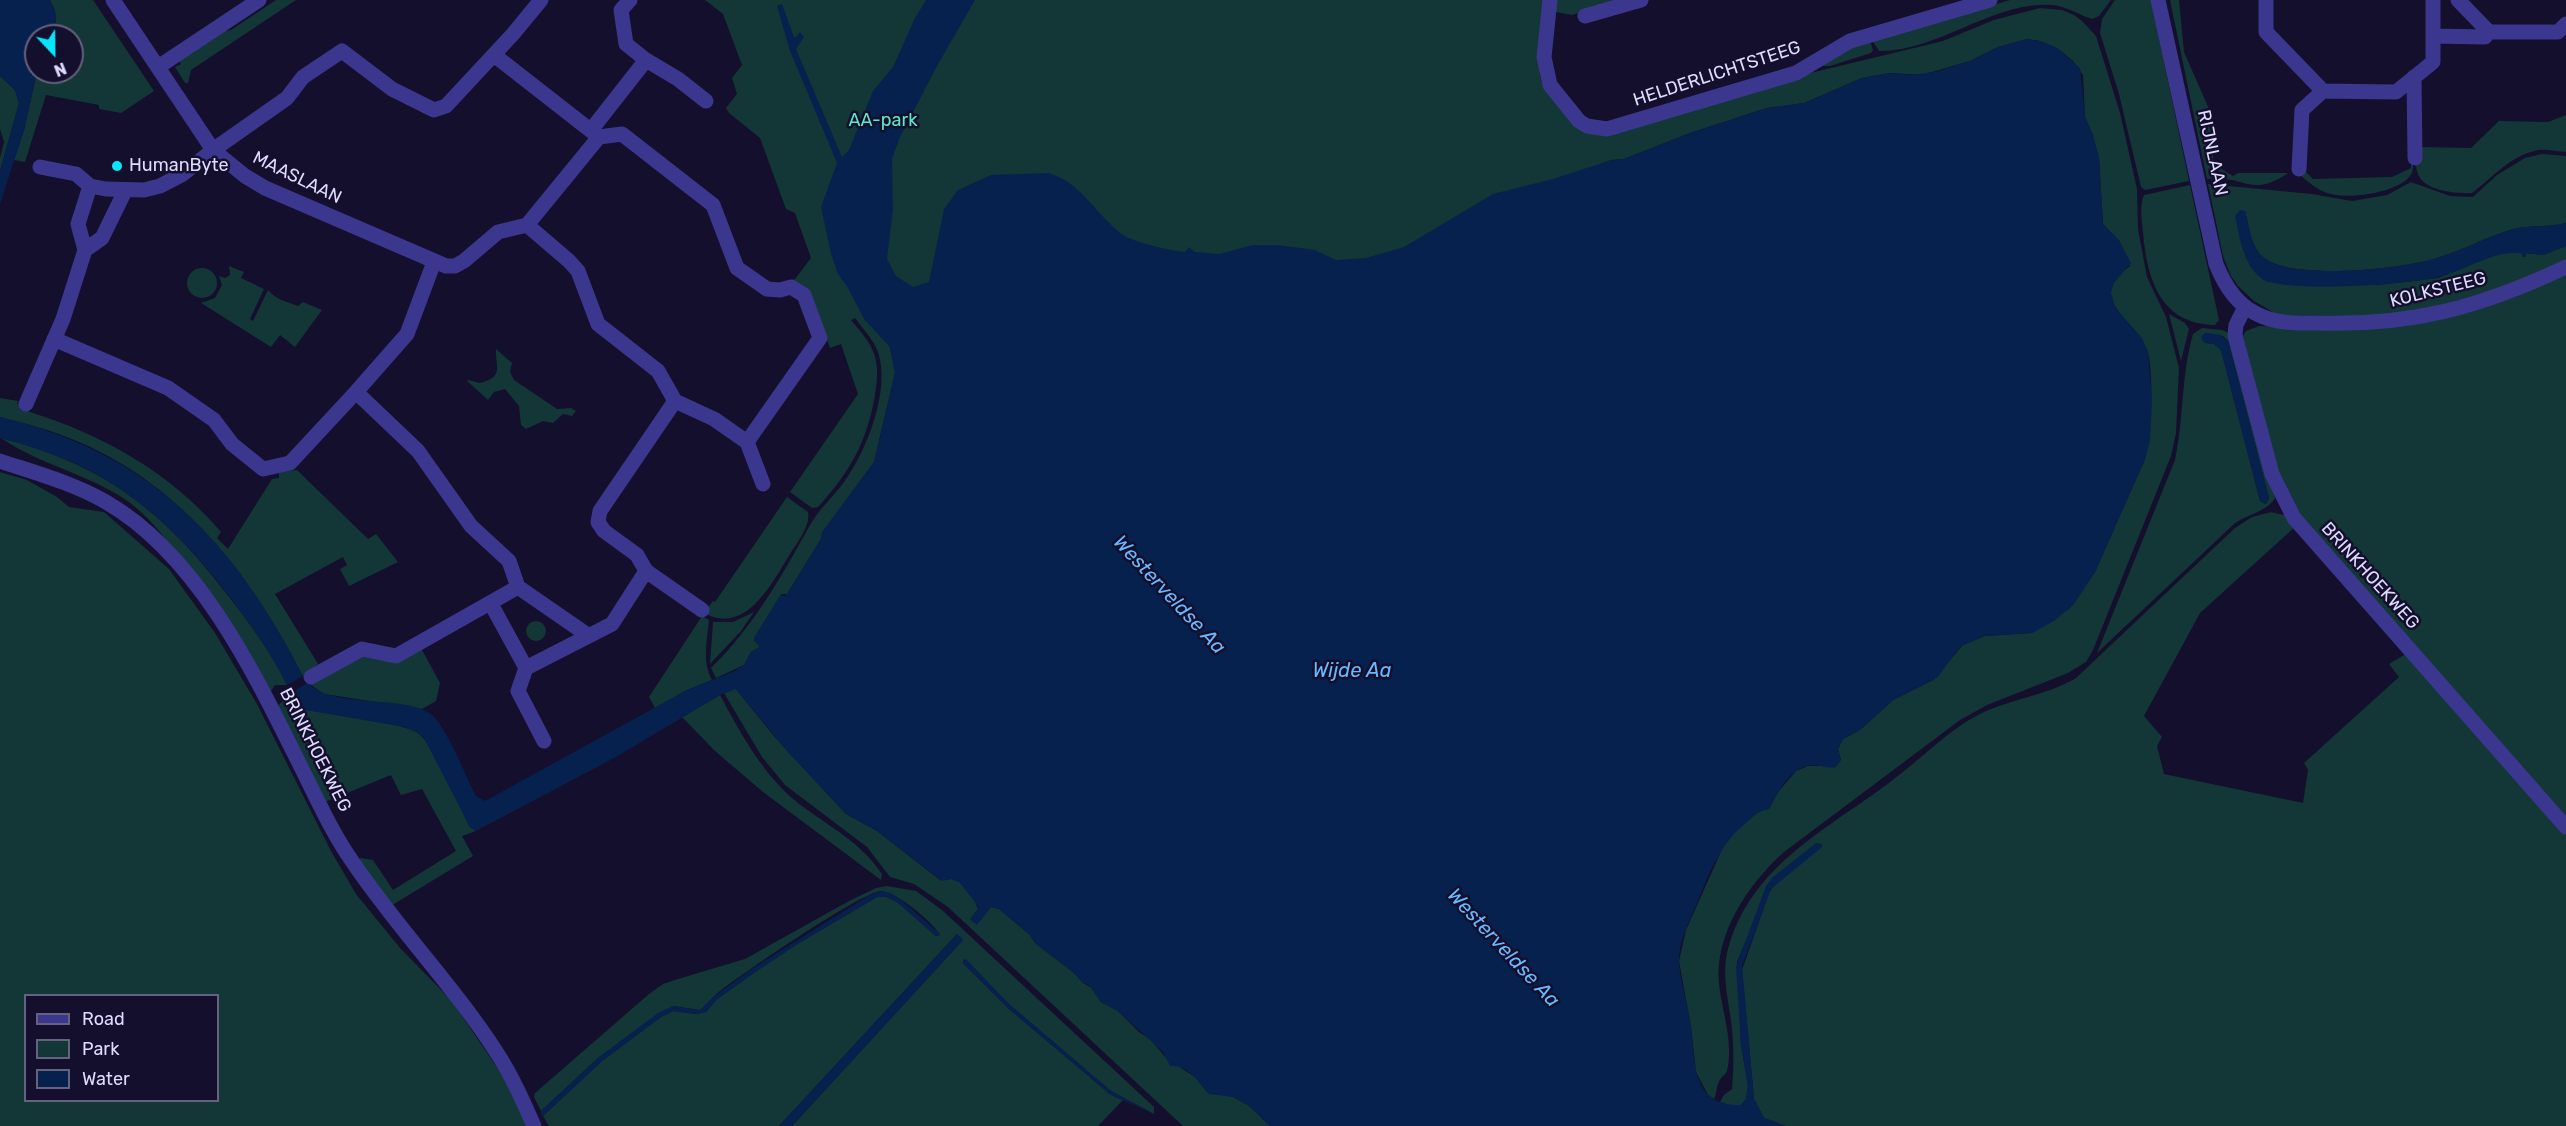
<!DOCTYPE html>
<style>
body{margin:0}
#map{position:relative;width:2566px;height:1126px;overflow:hidden;background:#140f2c;font-family:Rubik,sans-serif}
canvas{display:block}
.legend{position:absolute;left:24px;top:994px;width:195px;height:108px;box-sizing:border-box;background:#140f2c;border:2px solid #656180;margin:0;padding:8px 10px;list-style:none;font-size:18px;color:#dfdbff}
.legend li{display:flex;align-items:center;gap:12px;height:30px}
.legend b{width:30px;border:2px solid #656180}
.north{position:absolute;left:24px;top:24px;width:60px;height:60px;box-sizing:border-box;background:#140f2c;border:2px solid #656180;border-radius:50%;rotate:158deg;font-size:16px;font-weight:700;line-height:24px;text-align:center;color:#dfdbff}
.north::after{content:'';display:block;margin:auto;width:21px;height:27px;background:#07e6ff;clip-path:polygon(50% 0,100% 100%,50% 72%,0 100%)}
</style>
<div id="map">
<canvas width="2566" height="1126"></canvas>
<ul class="legend">
<li><b style="height:8px;background:#3b378e"></b>Road</li>
<li><b style="height:16px;background:#123736"></b>Park</li>
<li><b style="height:16px;background:#07214e"></b>Water</li>
</ul>
<div class="north">N</div>
</div>
<script>
const ctx = document.querySelector('canvas').getContext('2d');
ctx.lineJoin = 'round';
function fillPath(path, color) { ctx.fillStyle = color; ctx.fill(path, 'evenodd'); }
function stroke(path, color, width, dash) { ctx.strokeStyle = color; ctx.lineWidth = width; ctx.lineCap = dash ? 'butt' : 'round'; ctx.setLineDash(dash || []); ctx.stroke(path); }
function label(font, color, halo, rows, align = 'center') {
  ctx.font = font + ' Rubik,sans-serif'; ctx.lineWidth = 5; ctx.setLineDash([]); ctx.textBaseline = 'middle'; ctx.strokeStyle = halo; ctx.fillStyle = color; for (const [text, x, y, turn = 0] of rows) {
    ctx.save(); ctx.translate(x, y); ctx.rotate((+turn || 0) * Math.PI / 180); ctx.textAlign = isNaN(turn) ? turn : align; if (halo) ctx.strokeText(text, 0, 0); ctx.fillText(text, 0, 0); ctx.restore();
  }
}
fillPath(new Path2D(`
 M 50,0 L 93,0 L 154,91 L 121,113 L 99,109 L 99,105 L 46,95 L 25,162 L 14,160 L 24,130 L 37,72 L 72,72 L 72,36 L 50,36 C 59,22 57,14 50,0 Z
 M 276,0 L 296,0 L 191,70 L 188,83 L 185,83 L 175,67 L 181,64 L 179,60 L 222,31 L 231,30 Z
 M 705,0 L 1544,0 L 1540,76 L 1542,83 L 1582,128 L 1943,41 L 1994,20 L 2040,8 L 2062,10 L 2074,15 L 2082,21 L 2096,36 L 2120,113 L 2137,189 L 2138,229 L 2147,277 L 2166,317 L 2179,368 L 2176,433 L 2171,456 L 2093,650 L 2086,662 L 2068,673 L 1987,705 L 1960,720 L 1784,852 C 1749,883 1714,934 1719,984 C 1722,1011 1734,1044 1727,1071 C 1725,1075 1720,1078 1719,1082 C 1716,1087 1717,1093 1714,1099 L 1708,1095 L 1696,1072 L 1691,1027 L 1679,961 L 1686,930 L 1723,847 C 1734,832 1751,811 1769,809 L 1778,792 L 1796,771 L 1808,766 L 1821,766 L 1841,760 L 1838,749 L 1843,739 L 1860,730 L 1893,700 L 1933,680 L 1963,645 L 1985,636 L 2032,633 L 2070,608 L 2095,572 L 2145,459 C 2151,436 2154,376 2148,353 C 2139,319 2082,301 2130,266 L 2103,224 L 2099,158 L 2092,133 L 2085,117 L 2083,75 L 2073,61 L 2057,48 L 2040,41 L 2027,39 L 1998,47 L 1970,61 L 1922,75 L 1890,73 L 1862,78 L 1804,103 L 1767,108 L 1690,133 L 1624,159 L 1611,160 L 1383,273 L 932,282 L 864,318 L 890,347 L 895,373 L 874,462 L 823,532 L 821,539 L 787,594 L 782,594 L 754,640 L 760,647 L 751,652 L 744,665 L 716,678 L 711,668 C 753,627 782,576 810,525 C 819,509 833,497 844,482 C 866,452 891,390 878,352 C 873,339 863,329 855,318 L 851,320 C 859,330 870,341 874,354 C 879,367 877,381 875,395 C 867,442 850,472 818,507 L 812,508 L 790,492 L 858,394 L 841,344 L 830,348 L 809,290 L 792,280 L 795,279 L 811,258 L 795,213 L 786,209 L 760,138 L 729,113 L 726,108 L 737,94 L 732,78 L 742,65 L 723,14 Z
 M 1555,0 L 1622,0 L 1572,15 L 1556,12 Z
 M 2010,0 L 2111,0 L 2099,16 L 2092,19 C 2079,15 2068,7 2053,5 C 1994,0 1938,52 1879,51 L 1872,40 Z
 M 2115,0 L 2151,0 L 2189,181 L 2145,190 L 2141,187 L 2119,94 L 2100,33 L 2102,19 Z
 M 2170,0 L 2179,0 L 2184,52 L 2209,109 L 2213,159 L 2217,166 L 2233,176 L 2238,173 L 2288,173 C 2251,199 2242,174 2207,179 Z
 M 1870,41 L 1873,50 L 1871,53 L 1830,66 L 1819,66 L 1831,56 Z
 M 0,76 L 15,90 L 19,103 L 0,171 L 0,158 L 4,142 L 0,129 Z
 M 2566,115 L 2566,152 C 2557,152 2547,149 2538,150 C 2511,155 2492,178 2472,193 C 2456,194 2421,191 2417,171 C 2415,164 2417,155 2418,147 L 2471,148 L 2499,121 L 2548,122 Z
 M 2542,154 L 2566,156 L 2566,223 C 2547,228 2526,224 2507,231 C 2482,239 2459,252 2434,259 C 2400,269 2290,281 2263,257 C 2251,247 2249,226 2245,211 L 2250,266 L 2266,281 L 2302,285 L 2378,285 L 2438,278 L 2500,253 L 2522,253 L 2523,257 L 2525,253 L 2543,255 L 2566,246 L 2566,263 L 2522,283 L 2396,317 L 2278,315 L 2254,301 L 2238,286 L 2231,276 L 2223,256 L 2208,184 L 2312,194 L 2352,201 L 2387,195 L 2411,182 L 2450,196 L 2473,197 L 2497,175 L 2525,158 Z
 M 2411,159 C 2426,189 2356,199 2336,195 C 2321,193 2312,185 2300,175 L 2304,170 L 2313,179 L 2392,177 L 2411,168 Z
 M 2190,185 L 2219,320 L 2215,325 C 2160,324 2147,279 2143,232 C 2142,221 2139,206 2144,195 Z
 M 229,266 L 244,272 L 241,278 L 264,289 L 250,319 L 253,321 L 268,290 C 275,299 287,302 298,306 L 303,302 L 322,310 L 295,347 L 280,335 L 271,347 L 201,303 L 215,298 L 222,285 L 219,276 L 225,278 L 230,275 Z
 M187 283a15 15 0 1 1 30 0a15 15 0 1 1-30 0Z
 M 2566,272 L 2566,816 L 2297,512 L 2279,477 L 2243,336 L 2246,331 L 2259,326 L 2357,329 Z
 M 2169,314 L 2185,323 L 2189,329 L 2181,361 Z
 M 2202,328 L 2222,330 L 2231,334 L 2275,498 C 2268,511 2246,515 2234,524 L 2097,653 L 2175,460 C 2184,418 2181,375 2193,334 ZM 2205,333 L 2223,336 L 2228,341 L 2269,498 L 2266,504 L 2260,501 L 2221,350 L 2214,344 L 2205,343 Z
 M 496,349 L 512,363 L 510,372 L 514,380 L 557,409 L 571,408 L 576,411 L 572,416 L 563,414 L 553,423 L 543,421 L 526,429 L 521,425 L 519,406 L 505,389 L 494,392 L 488,400 L 467,381 L 468,380 L 480,383 C 505,377 495,366 496,349 Z
 M 0,398 L 18,401 L 17,404 L 28,408 L 27,411 C 103,435 169,471 221,532 L 217,538 L 228,549 L 272,479 L 279,478 L 279,472 L 297,470 L 368,539 L 376,534 L 398,562 L 349,586 L 340,569 L 347,565 L 343,557 L 275,594 L 318,664 L 303,676 C 252,577 184,487 79,442 C 54,431 27,424 0,417 Z
 M 1,438 C 103,464 163,511 226,593 C 248,621 271,652 287,685 L 275,685 L 269,694 C 241,650 213,604 182,561 C 168,542 153,521 134,506 C 97,476 41,466 1,438 Z
 M 0,472 L 27,480 L 57,497 L 69,507 L 104,512 L 169,569 L 215,633 L 257,704 L 331,851 L 356,894 L 400,948 L 451,1000 L 511,1088 L 529,1126 L 0,1126 ZM 26,996 L 218,996 L 218,1100 L 26,1100 Z
 M 787,497 L 808,512 C 811,525 797,543 790,554 C 772,583 746,636 704,613 L 713,601 L 715,602 Z
 M 2271,512 L 2288,516 L 2296,526 L 2200,613 L 2144,716 L 2162,737 L 2157,746 L 2164,774 L 2303,803 L 2308,770 L 2304,763 L 2399,677 L 2389,664 L 2404,655 L 2411,658 L 2566,835 L 2566,1126 L 1786,1126 L 1764,1118 L 1754,1099 L 1742,970 L 1769,893 L 1775,884 L 1773,877 L 1737,962 L 1741,1045 L 1748,1086 L 1746,1099 L 1741,1105 L 1728,1105 L 1720,1102 L 1724,1095 L 1732,1089 C 1734,1065 1734,1044 1731,1021 C 1728,998 1722,976 1727,953 C 1750,862 1831,829 1899,775 C 1925,755 1949,730 1978,715 C 2009,699 2046,696 2076,678 L 2235,528 L 2252,517 Z
 M 754,612 L 741,631 L 710,664 L 713,622 L 733,622 Z
 M 702,616 L 709,620 C 707,641 702,662 712,680 L 687,690 L 655,708 L 649,697 Z
 M526 631a10 10 0 1 1 20 0a10 10 0 1 1-20 0Z
 M 421,648 L 440,683 L 436,701 L 422,709 L 324,694 L 308,683 L 360,654 Z
 M 735,688 L 773,735 L 846,814 L 877,831 L 940,880 C 946,881 949,878 955,879 C 968,882 979,908 981,919 L 991,907 L 999,909 L 1030,935 L 1035,943 L 1074,973 L 1083,983 L 1092,988 L 1101,1002 L 1118,1011 L 1139,1032 L 1151,1040 L 1167,1059 L 1195,1077 L 1207,1092 L 1233,1097 L 1248,1105 L 1270,1126 L 1183,1126 L 948,907 L 914,884 L 890,877 L 867,847 L 785,785 L 762,757 L 724,693 Z
 M 290,693 L 291,700 L 300,709 C 322,713 405,723 418,733 C 435,746 459,805 470,827 L 476,831 L 462,836 L 473,856 L 389,907 L 357,861 L 361,858 L 373,860 L 393,890 L 456,851 L 422,789 L 401,795 L 391,775 L 325,802 L 277,707 Z
 M 720,695 C 741,734 763,775 798,803 C 828,826 861,842 882,874 L 881,880 L 763,792 L 715,751 L 682,717 Z
 M 887,886 L 916,891 L 942,910 L 1154,1107 L 1154,1114 L 1111,1091 L 1010,1005 L 964,959 L 963,963 L 1009,1009 L 1111,1095 L 1123,1100 L 1098,1126 L 792,1126 L 963,940 L 957,934 L 779,1126 L 549,1126 L 543,1116 L 602,1061 L 661,1017 L 673,1011 L 696,1014 L 706,1012 L 716,1000 L 755,972 L 799,943 L 877,897 L 884,896 L 897,902 L 936,936 L 940,935 C 933,922 896,892 882,891 C 862,891 742,974 720,991 C 713,996 708,1004 700,1010 L 673,1006 L 599,1057 L 541,1111 L 534,1097 L 535,1093 L 649,994 L 663,984 L 678,979 L 745,959 L 849,901 L 876,888 Z`), '#123736');
fillPath(new Path2D(`
 M 0,0 L 50,0 C 57,14 59,22 50,36 L 36,36 L 37,72 L 24,130 L 0,204 L 0,171 L 19,103 L 15,90 L 0,76 Z
 M 926,0 L 975,0 L 937,66 L 900,137 L 892,159 L 893,210 L 887,259 L 896,276 L 913,287 L 929,282 L 944,209 L 958,190 L 991,175 L 1049,173 C 1082,183 1097,216 1123,235 C 1133,242 1172,251 1185,252 L 1189,247 L 1195,252 L 1219,254 L 1253,245 L 1278,245 L 1315,250 L 1336,260 L 1366,258 L 1404,247 L 1493,194 L 1553,179 L 1611,160 L 1624,159 L 1690,133 L 1767,108 L 1804,103 L 1862,78 L 1890,73 L 1913,75 L 1939,71 L 1970,61 L 1998,47 L 2027,39 L 2040,41 L 2057,48 L 2080,68 L 2085,117 L 2092,133 L 2099,158 L 2103,224 L 2119,240 L 2131,263 L 2114,283 L 2111,293 L 2116,309 L 2142,338 L 2148,352 L 2152,400 L 2150,441 L 2145,459 L 2095,572 L 2074,604 L 2054,621 L 2032,633 L 1985,636 L 1963,645 L 1956,652 L 1938,677 L 1893,700 L 1860,730 L 1843,739 L 1838,749 L 1841,760 L 1836,767 C 1828,769 1820,765 1812,765 C 1790,767 1778,792 1769,809 C 1758,811 1755,815 1747,822 C 1719,844 1708,876 1695,908 C 1688,924 1679,942 1679,960 C 1679,976 1687,1002 1690,1019 C 1696,1056 1688,1107 1741,1105 L 1746,1099 L 1748,1086 L 1741,1045 L 1736,967 L 1766,886 L 1773,877 L 1816,843 L 1822,844 L 1822,847 L 1771,889 L 1742,966 L 1754,1099 L 1764,1118 L 1786,1126 L 1270,1126 L 1248,1105 L 1233,1097 L 1209,1094 C 1200,1083 1186,1063 1170,1066 L 1163,1052 L 1118,1011 L 1101,1002 L 1089,985 L 1083,983 L 1074,973 L 1035,943 L 1030,935 L 999,909 L 991,907 L 977,925 L 970,919 L 979,907 L 959,882 L 951,879 L 942,881 L 877,831 L 846,814 L 786,750 L 736,689 L 720,695 L 616,757 L 476,831 L 470,827 L 424,738 L 417,732 L 404,727 L 300,709 L 293,703 L 290,693 L 308,683 C 331,709 407,694 432,715 C 447,728 466,777 476,796 L 485,801 L 687,690 L 735,671 L 744,665 L 751,652 L 760,647 L 754,640 L 755,636 L 781,594 L 784,596 L 787,594 L 821,539 L 822,532 L 874,462 L 895,373 L 890,347 L 864,319 L 848,288 L 838,274 L 831,254 L 821,207 L 837,163 L 790,51 L 777,6 L 782,4 L 794,37 L 796,37 L 800,32 L 804,37 L 796,49 L 842,157 L 849,150 L 873,91 L 893,67 L 915,18 Z
 M 2240,210 L 2245,211 C 2249,226 2251,247 2263,257 C 2290,281 2400,269 2434,259 C 2459,252 2482,239 2507,231 C 2526,224 2547,228 2566,223 L 2566,246 L 2543,255 L 2526,253 L 2526,257 L 2523,257 L 2521,253 C 2490,251 2468,270 2439,277 C 2411,284 2281,294 2261,278 C 2242,262 2240,238 2235,216 Z
 M 2205,333 L 2220,335 L 2228,341 L 2269,498 L 2266,504 L 2260,501 L 2221,350 L 2214,344 L 2203,342 L 2201,337 Z
 M 0,417 C 151,453 234,541 303,676 L 287,685 C 271,652 248,621 226,592 C 162,510 102,463 0,438 Z
 M 884,891 L 899,898 L 940,934 L 936,936 L 897,902 L 887,897 L 877,897 L 799,943 L 755,972 L 716,1000 L 706,1012 L 696,1014 L 673,1011 L 661,1017 L 602,1061 L 544,1115 L 541,1115 L 541,1111 L 599,1057 L 658,1013 L 673,1006 L 700,1010 L 713,997 L 753,968 L 865,898 L 875,893 Z
 M 957,934 L 963,940 L 792,1126 L 779,1126 Z
 M 966,959 L 1010,1005 L 1111,1091 L 1149,1112 L 1111,1095 L 1009,1009 L 963,963 Z`), '#07214e');
stroke(new Path2D(`
 M 113,0 L 213,150 L 245,176 L 265,188 L 446,266 L 455,266 L 464,261 L 498,232 L 527,225 L 599,137
 M 630,0 L 621,10 L 626,44 L 646,60
 M 1550,0 L 1544,57 L 1550,85 L 1579,121 L 1587,126 L 1607,129 L 1796,73 L 1850,41 L 1990,0
 M 2158,0 L 2216,264 C 2224,284 2235,303 2255,313 C 2274,324 2297,323 2318,323 C 2412,326 2481,307 2566,267
 M 2266,0 L 2266,32 L 2323,91 L 2396,92 L 2433,62 L 2433,0
 M 2458,0 L 2489,32
 M 1585,16 L 1641,0
 M 2433,36 L 2485,37 L 2489,32 L 2558,32 L 2566,24
 M 494,55 L 599,137 L 622,134 L 713,205 L 737,268 L 767,289 L 780,290 L 791,287 L 804,295 L 820,338 L 747,442
 M 158,67 L 259,0
 M 2414,77 L 2415,158
 M 591,130 L 646,60 L 678,79 L 706,101
 M 40,167 L 76,174 L 90,186 L 106,189 L 144,190 L 160,186 L 183,174 L 213,150 L 287,98 L 303,77 L 342,51 L 392,89 L 434,110 L 446,106 L 513,34 L 541,0
 M 2299,169 L 2302,110 L 2323,91
 M 527,225 L 569,261 L 578,271 L 598,324 L 658,371 L 675,401 L 714,419 L 747,442 L 763,484
 M 85,250 L 78,224 L 90,186
 M 434,262 L 407,334 L 356,392 L 418,451 L 471,526 L 509,561 L 518,587
 M 2245,307 L 2236,325 L 2235,335 L 2272,474 L 2294,518 L 2566,827
 M 54,339 L 168,388 L 214,420 L 232,444 L 263,469 L 290,463 L 356,392
 M 675,401 L 600,511 L 598,522 L 604,531 L 637,555 L 646,571 L 702,610
 M 26,404 L 63,319 L 85,250 L 102,238 L 125,191
 M 0,461 C 36,473 73,483 106,502 C 201,557 257,679 304,773 C 319,803 333,834 352,861 C 397,928 454,986 497,1053 C 512,1076 523,1101 534,1126
 M 491,604 L 526,668
 M 311,677 L 362,649 L 396,656 L 518,587 L 589,636
 M 544,741 L 518,691 L 526,668 L 612,624 L 646,571`), '#3b378e', 15);
for (const [x, y, r, color] of [
 [117,166,6,"#07e6ff"]
]) { const dot = new Path2D(); dot.arc(x, y, r, 0, 2 * Math.PI); ctx.fillStyle = color; ctx.fill(dot); stroke(dot, '#140f2c', 2); }
label('18px', '#dfdbff', '#140f2c', [
 ["HELDERLICHTSTEEG",1717,74,-18],
 ["RIJNLAAN",2212,153,78],
 ["MAASLAAN",297,178,26],
 ["KOLKSTEEG",2438,290,-14],
 ["BRINKHOEKWEG",2370,576,48],
 ["BRINKHOEKWEG",315,750,63]
]);
label('18px', '#5de9c6', '#140f2c', [
 ["AA-park",883,121]
]);
label('18px', '#dfdbff', '#140f2c', [
 ["HumanByte",129,166]
], 'left');
label('italic 20px', '#69b9ff', '#140f2c', [
 ["Westerveldse Aa",1169,595,47],
 ["Wijde Aa",1352,671],
 ["Westerveldse Aa",1503,948,47]
]);
</script>
